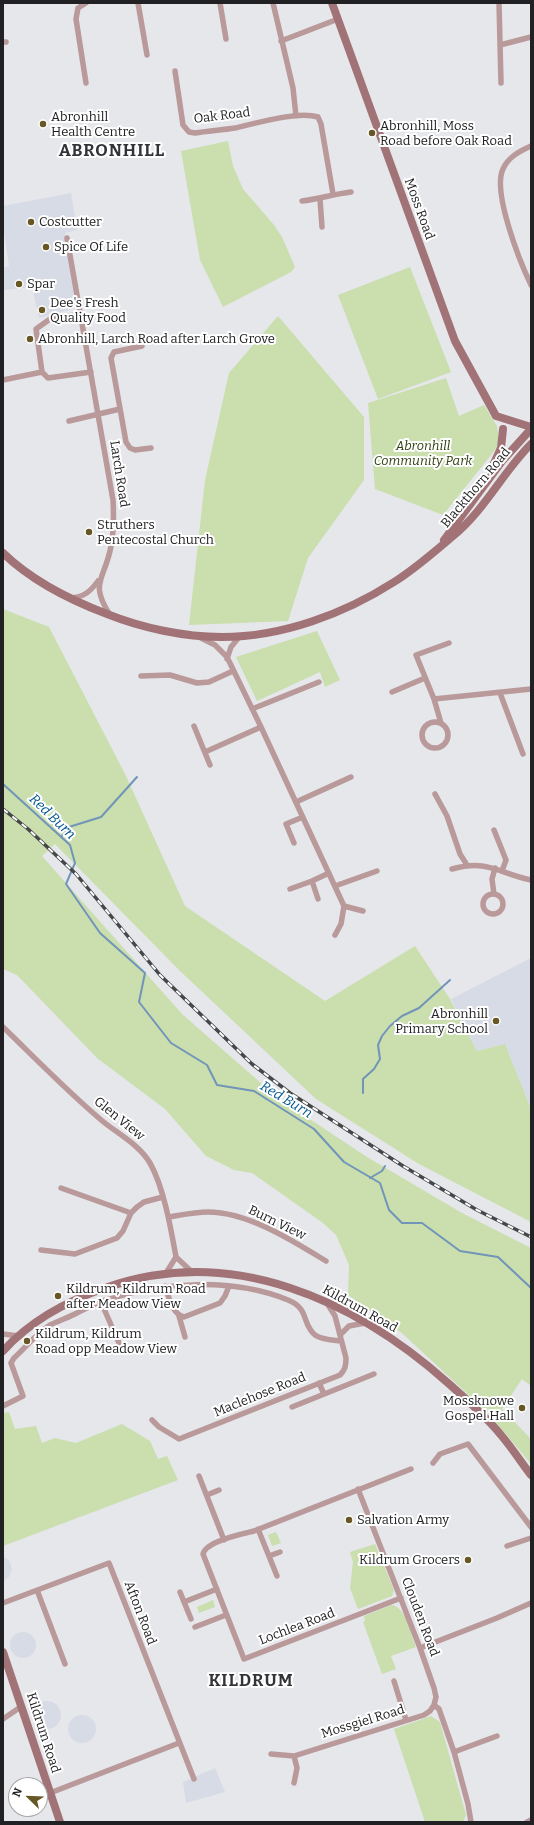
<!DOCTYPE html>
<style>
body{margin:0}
#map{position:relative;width:534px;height:1825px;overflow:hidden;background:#e5e7eb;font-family:Bitter,serif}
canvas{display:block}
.frame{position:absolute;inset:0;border:4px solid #212123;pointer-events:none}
.north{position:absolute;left:8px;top:1777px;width:40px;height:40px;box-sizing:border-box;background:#fff;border:1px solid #a6a6a7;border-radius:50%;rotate:293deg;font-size:11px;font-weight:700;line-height:16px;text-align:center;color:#212123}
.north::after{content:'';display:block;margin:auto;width:14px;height:18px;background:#665724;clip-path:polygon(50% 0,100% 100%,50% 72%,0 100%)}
</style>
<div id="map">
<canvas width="534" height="1825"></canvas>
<div class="frame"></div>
<div class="north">N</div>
</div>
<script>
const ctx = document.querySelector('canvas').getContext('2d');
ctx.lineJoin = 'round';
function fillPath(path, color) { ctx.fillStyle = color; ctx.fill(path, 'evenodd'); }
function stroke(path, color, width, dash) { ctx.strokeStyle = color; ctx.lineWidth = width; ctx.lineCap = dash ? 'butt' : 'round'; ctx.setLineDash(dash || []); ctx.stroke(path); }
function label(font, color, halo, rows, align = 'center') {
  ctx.font = font + ' Bitter,serif'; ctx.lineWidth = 4; ctx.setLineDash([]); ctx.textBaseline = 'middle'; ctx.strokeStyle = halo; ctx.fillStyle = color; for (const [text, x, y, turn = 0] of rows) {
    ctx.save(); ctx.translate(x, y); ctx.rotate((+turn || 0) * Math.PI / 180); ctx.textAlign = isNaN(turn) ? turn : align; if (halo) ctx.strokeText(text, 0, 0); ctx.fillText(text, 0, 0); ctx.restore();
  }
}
fillPath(new Path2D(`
 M 71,193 L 77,230 L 65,233 L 77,308 L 39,318 L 32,287 L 3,290 L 3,268 L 9,266 L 3,226 L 3,206 Z
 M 531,958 L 531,1109 L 505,1044 L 477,1051 L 451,999 Z
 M 3,1556 L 9,1560 L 12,1569 L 9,1577 L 3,1582 Z
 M10 1645a13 13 0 1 1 26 0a13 13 0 1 1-26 0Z
 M33 1715a14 14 0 1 1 28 0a14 14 0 1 1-28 0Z
 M68 1729a14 14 0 1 1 28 0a14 14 0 1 1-28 0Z
 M 215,1768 L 225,1792 L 186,1803 L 183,1782 Z`), '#d7dbe6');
fillPath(new Path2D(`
 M 228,141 L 233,166 L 243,189 L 274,225 L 282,237 L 295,267 L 291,272 L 223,307 L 200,260 L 181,151 Z
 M 410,267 L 451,372 L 378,399 L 338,295 Z
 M 278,316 L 364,417 L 364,480 L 308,558 L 288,621 L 189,625 L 205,480 L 229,373 Z
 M 446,378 L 459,416 L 484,405 L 497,426 L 499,445 L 443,515 L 375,489 L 368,403 Z
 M 3,609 L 49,627 L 126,776 L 185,906 L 325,1001 L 415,946 L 450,999 L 477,1051 L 505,1044 L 531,1109 L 531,1222 L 419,1164 L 316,1099 L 179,970 L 55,844 L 42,856 L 182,1014 L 278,1098 L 367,1157 L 462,1213 L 531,1248 L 531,1386 L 522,1379 L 502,1409 L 531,1439 L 531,1464 L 489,1414 L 403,1334 L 348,1295 L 349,1265 L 336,1235 L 323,1223 L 252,1173 L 234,1170 L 206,1156 L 165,1109 L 97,1058 L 17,975 L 3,969 Z
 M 317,631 L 340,680 L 325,687 L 320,672 L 257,701 L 236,657 Z
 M 9,1412 L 15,1429 L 36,1426 L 42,1443 L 55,1438 L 76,1443 L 122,1424 L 150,1441 L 158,1459 L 167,1456 L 178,1480 L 3,1546 L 3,1413 Z
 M 276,1532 L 281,1543 L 272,1546 L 268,1535 Z
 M 375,1544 L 394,1590 L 392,1596 L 358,1609 L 350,1588 L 353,1562 L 350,1552 Z
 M 213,1600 L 215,1607 L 199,1613 L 197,1607 Z
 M 391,1605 C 406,1606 411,1635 416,1647 L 391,1656 L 396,1669 L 382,1674 L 363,1622 L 365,1621 L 364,1616 Z
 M 431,1716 L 440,1722 L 466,1815 L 463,1822 L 425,1822 L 394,1729 Z`), '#cadeae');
stroke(new Path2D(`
 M 3,784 L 70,845 L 75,863 L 66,884 L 100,933 L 145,973 L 139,1002 L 171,1043 L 207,1065 L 217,1085 L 254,1091 L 314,1129 L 344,1162 L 380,1183 L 389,1210 L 402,1223 L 422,1223 L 460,1251 L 498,1257 L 531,1288
 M 61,837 L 69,827 L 101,817 L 137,777
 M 363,1093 L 363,1079 L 374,1069 L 380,1059 L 378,1045 L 382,1036 L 390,1026 L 402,1016 L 419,1008 L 450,980
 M 370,1178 L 382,1171 L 385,1166`), '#7195b9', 2);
stroke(new Path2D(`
 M 138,3 L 147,55
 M 220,3 L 226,39
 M 273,3 L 293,88 L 296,116
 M 499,3 L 501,83
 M 281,41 L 338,19
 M 3,42 L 6,42
 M 500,45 L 531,37
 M 175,71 L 183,125 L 189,132 L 195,133 C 208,131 222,130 235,128 C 257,123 297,111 318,117 L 321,124 L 333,194
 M 86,83 L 76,19 L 78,8 L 86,3
 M 531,146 C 520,151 508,157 503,169 C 492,192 520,262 531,285
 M 320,199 L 322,227
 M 302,201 C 319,199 334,194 351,192
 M 67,238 L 113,500 C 114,517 114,534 110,551 C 103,581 90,584 110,615
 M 81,314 L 50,319 L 36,329 L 42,372 L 48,378 L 91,372
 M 142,346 L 114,352 L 111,358 L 126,442 L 130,448 L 135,450 L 151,448
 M 3,380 L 42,372
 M 69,421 L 120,409
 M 70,598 C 84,597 90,592 98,581
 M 201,638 L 215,645 L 227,657 L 261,727 L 344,906 L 341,924 L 335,935
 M 227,659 L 231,647 L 240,636
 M 141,676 L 170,675 L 197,683 L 209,682 L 233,671
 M 392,692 L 425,678
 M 500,693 L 523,754
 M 434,699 L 531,689
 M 252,709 L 319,682
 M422 735a13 13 0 1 1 26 0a13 13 0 1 1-26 0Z
 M 441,723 L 434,699 L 416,655 L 449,643
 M 194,726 L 210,765
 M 205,752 L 261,727
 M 435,794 L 447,816 L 460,854 L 467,865
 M 296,802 L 351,777
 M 494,830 L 506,860 L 502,871
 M 294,843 L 286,824 L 303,817
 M 452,869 C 488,859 498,873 531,880
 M 335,886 L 377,871
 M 290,889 L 312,881
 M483 904a10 10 0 1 1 20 0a10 10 0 1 1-20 0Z
 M 494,894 L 492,879 L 495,868
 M 318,899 L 312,881 L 329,873
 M 344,906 L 363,911
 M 3,1027 C 35,1058 66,1090 100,1119 C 116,1133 139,1144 150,1163 C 164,1188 171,1229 176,1257 L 166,1273
 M 61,1188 L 131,1213
 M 169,1217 C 181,1215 195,1212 208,1212 C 248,1212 293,1241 326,1261
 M 41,1250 L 75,1254 L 117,1238 L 123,1231 L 131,1213 L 137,1207 L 144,1202 L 163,1197
 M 176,1257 L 192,1272
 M 165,1286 C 169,1297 172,1314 184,1317 L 220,1303 L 225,1296 L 229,1286
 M 101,1302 L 119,1343
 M 179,1316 L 185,1337
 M 3,1334 L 19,1336
 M 340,1335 L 349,1326 L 365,1323
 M 319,1383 L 324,1394
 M 3,1406 L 23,1396 L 11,1363 L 14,1358 C 26,1347 37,1333 50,1325 C 58,1321 67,1318 75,1314 C 85,1309 95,1303 106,1300 C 163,1282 231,1277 288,1300 C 310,1309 301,1323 315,1335 C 322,1340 333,1340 341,1341
 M 292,1407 L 374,1374
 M 152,1420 L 159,1427 L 179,1439 L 340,1375 C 345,1370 346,1366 346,1358 L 335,1316 L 327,1303
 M 433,1463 L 440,1454 L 468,1444 L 531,1527
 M 199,1476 L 224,1540
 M 358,1489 L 420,1648 L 434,1688 L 436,1697 L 434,1705 L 439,1709 L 454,1752 L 468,1804 L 471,1822
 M 207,1495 L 219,1490
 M 258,1529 L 277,1576
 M 507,1546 L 531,1538
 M 269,1556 L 280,1552
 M 37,1590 L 65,1664
 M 180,1592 L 191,1619
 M 401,1598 L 244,1659 L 203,1554 C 206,1541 242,1534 254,1531 L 411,1469
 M 184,1602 L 217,1589
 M 3,1603 L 109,1563 L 194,1779
 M 195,1627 L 226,1615
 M 420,1648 L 497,1618 L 531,1603
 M 394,1681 L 406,1720
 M 3,1719 L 22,1706
 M 454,1752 L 497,1736
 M 271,1754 L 294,1756 L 424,1715 L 430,1711 L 434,1705
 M 294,1756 L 297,1768 L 294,1783
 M 50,1793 L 179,1743
 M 527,1822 L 531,1820`), '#ba999a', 5.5);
stroke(new Path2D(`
 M 332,3 L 455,341 L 496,416 L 531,427
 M 492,468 L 501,448 L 503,429
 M 444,540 L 503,460 L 531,429
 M 3,553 C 32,581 70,600 107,614 C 142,628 184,637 222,637 C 282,637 344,614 394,582 C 415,569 434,552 453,536 C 484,511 503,472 531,444
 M 3,1351 C 31,1320 69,1300 108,1287 C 232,1244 355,1300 448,1383 C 466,1399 486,1416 501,1435 C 512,1448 521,1462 531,1475
 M 3,1652 L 60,1822`), '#a27376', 8);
const rail = new Path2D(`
 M 3,809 L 28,829 L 76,874 L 160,975 L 252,1064 L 290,1093 L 403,1166 L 477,1210 L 531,1237`);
stroke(rail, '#464749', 3.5);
stroke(rail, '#fff', 2, [6]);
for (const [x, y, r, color] of [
 [43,124,4,"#665724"],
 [372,133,4,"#665724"],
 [31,222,4,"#665724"],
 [46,247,4,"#665724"],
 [19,284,4,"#665724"],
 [42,310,4,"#665724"],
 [30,339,4,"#665724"],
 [89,532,4,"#665724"],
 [496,1021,4,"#665724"],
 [58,1296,4,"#665724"],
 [27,1341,4,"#665724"],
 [522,1408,4,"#665724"],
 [349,1520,4,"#665724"],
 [468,1560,4,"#665724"]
]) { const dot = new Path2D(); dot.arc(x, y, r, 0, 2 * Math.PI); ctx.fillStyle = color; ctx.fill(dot); stroke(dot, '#fff', 1.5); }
label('13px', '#212123', '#fff', [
 ["Oak Road",222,116,-7],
 ["Moss Road",419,209,70],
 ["Larch Road",119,474,81],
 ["Blackthorn Road",476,488,-50],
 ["Glen View",119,1119,39],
 ["Burn View",277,1223,26],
 ["Kildrum Road",360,1309,29],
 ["Maclehose Road",260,1395,-22],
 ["Afton Road",140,1613,69],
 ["Clouden Road",420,1617,69],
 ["Lochlea Road",297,1627,-21],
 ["Mossgiel Road",363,1722,-17],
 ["Kildrum Road",43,1733,72]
]);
label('13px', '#212123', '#fff', [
 ["Abronhill",51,117],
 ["Health Centre",51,132],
 ["Abronhill, Moss",380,126],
 ["Road before Oak Road",380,141],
 ["Costcutter",39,222],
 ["Spice Of Life",54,247],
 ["Spar",27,284],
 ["Dee's Fresh",50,303],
 ["Quality Food",50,318],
 ["Abronhill, Larch Road after Larch Grove",38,339],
 ["Struthers",97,525],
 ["Pentecostal Church",97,540],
 ["Abronhill",488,1014,"right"],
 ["Primary School",488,1029,"right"],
 ["Kildrum, Kildrum Road",66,1289],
 ["after Meadow View",66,1304],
 ["Kildrum, Kildrum",35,1334],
 ["Road opp Meadow View",35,1349],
 ["Mossknowe",514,1401,"right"],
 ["Gospel Hall",514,1416,"right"],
 ["Salvation Army",357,1520],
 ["Kildrum Grocers",460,1560,"right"]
], 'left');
label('italic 13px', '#2f3f11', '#fff', [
 ["Abronhill",423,446],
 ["Community Park",423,461]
]);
label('italic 14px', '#005691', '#fff', [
 ["Red Burn",52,817,44],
 ["Red Burn",286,1100,31]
]);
ctx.letterSpacing = '1px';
label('bold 17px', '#333437', '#fff', [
 ["ABRONHILL",112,151],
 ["KILDRUM",251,1681]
]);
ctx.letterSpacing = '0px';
</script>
